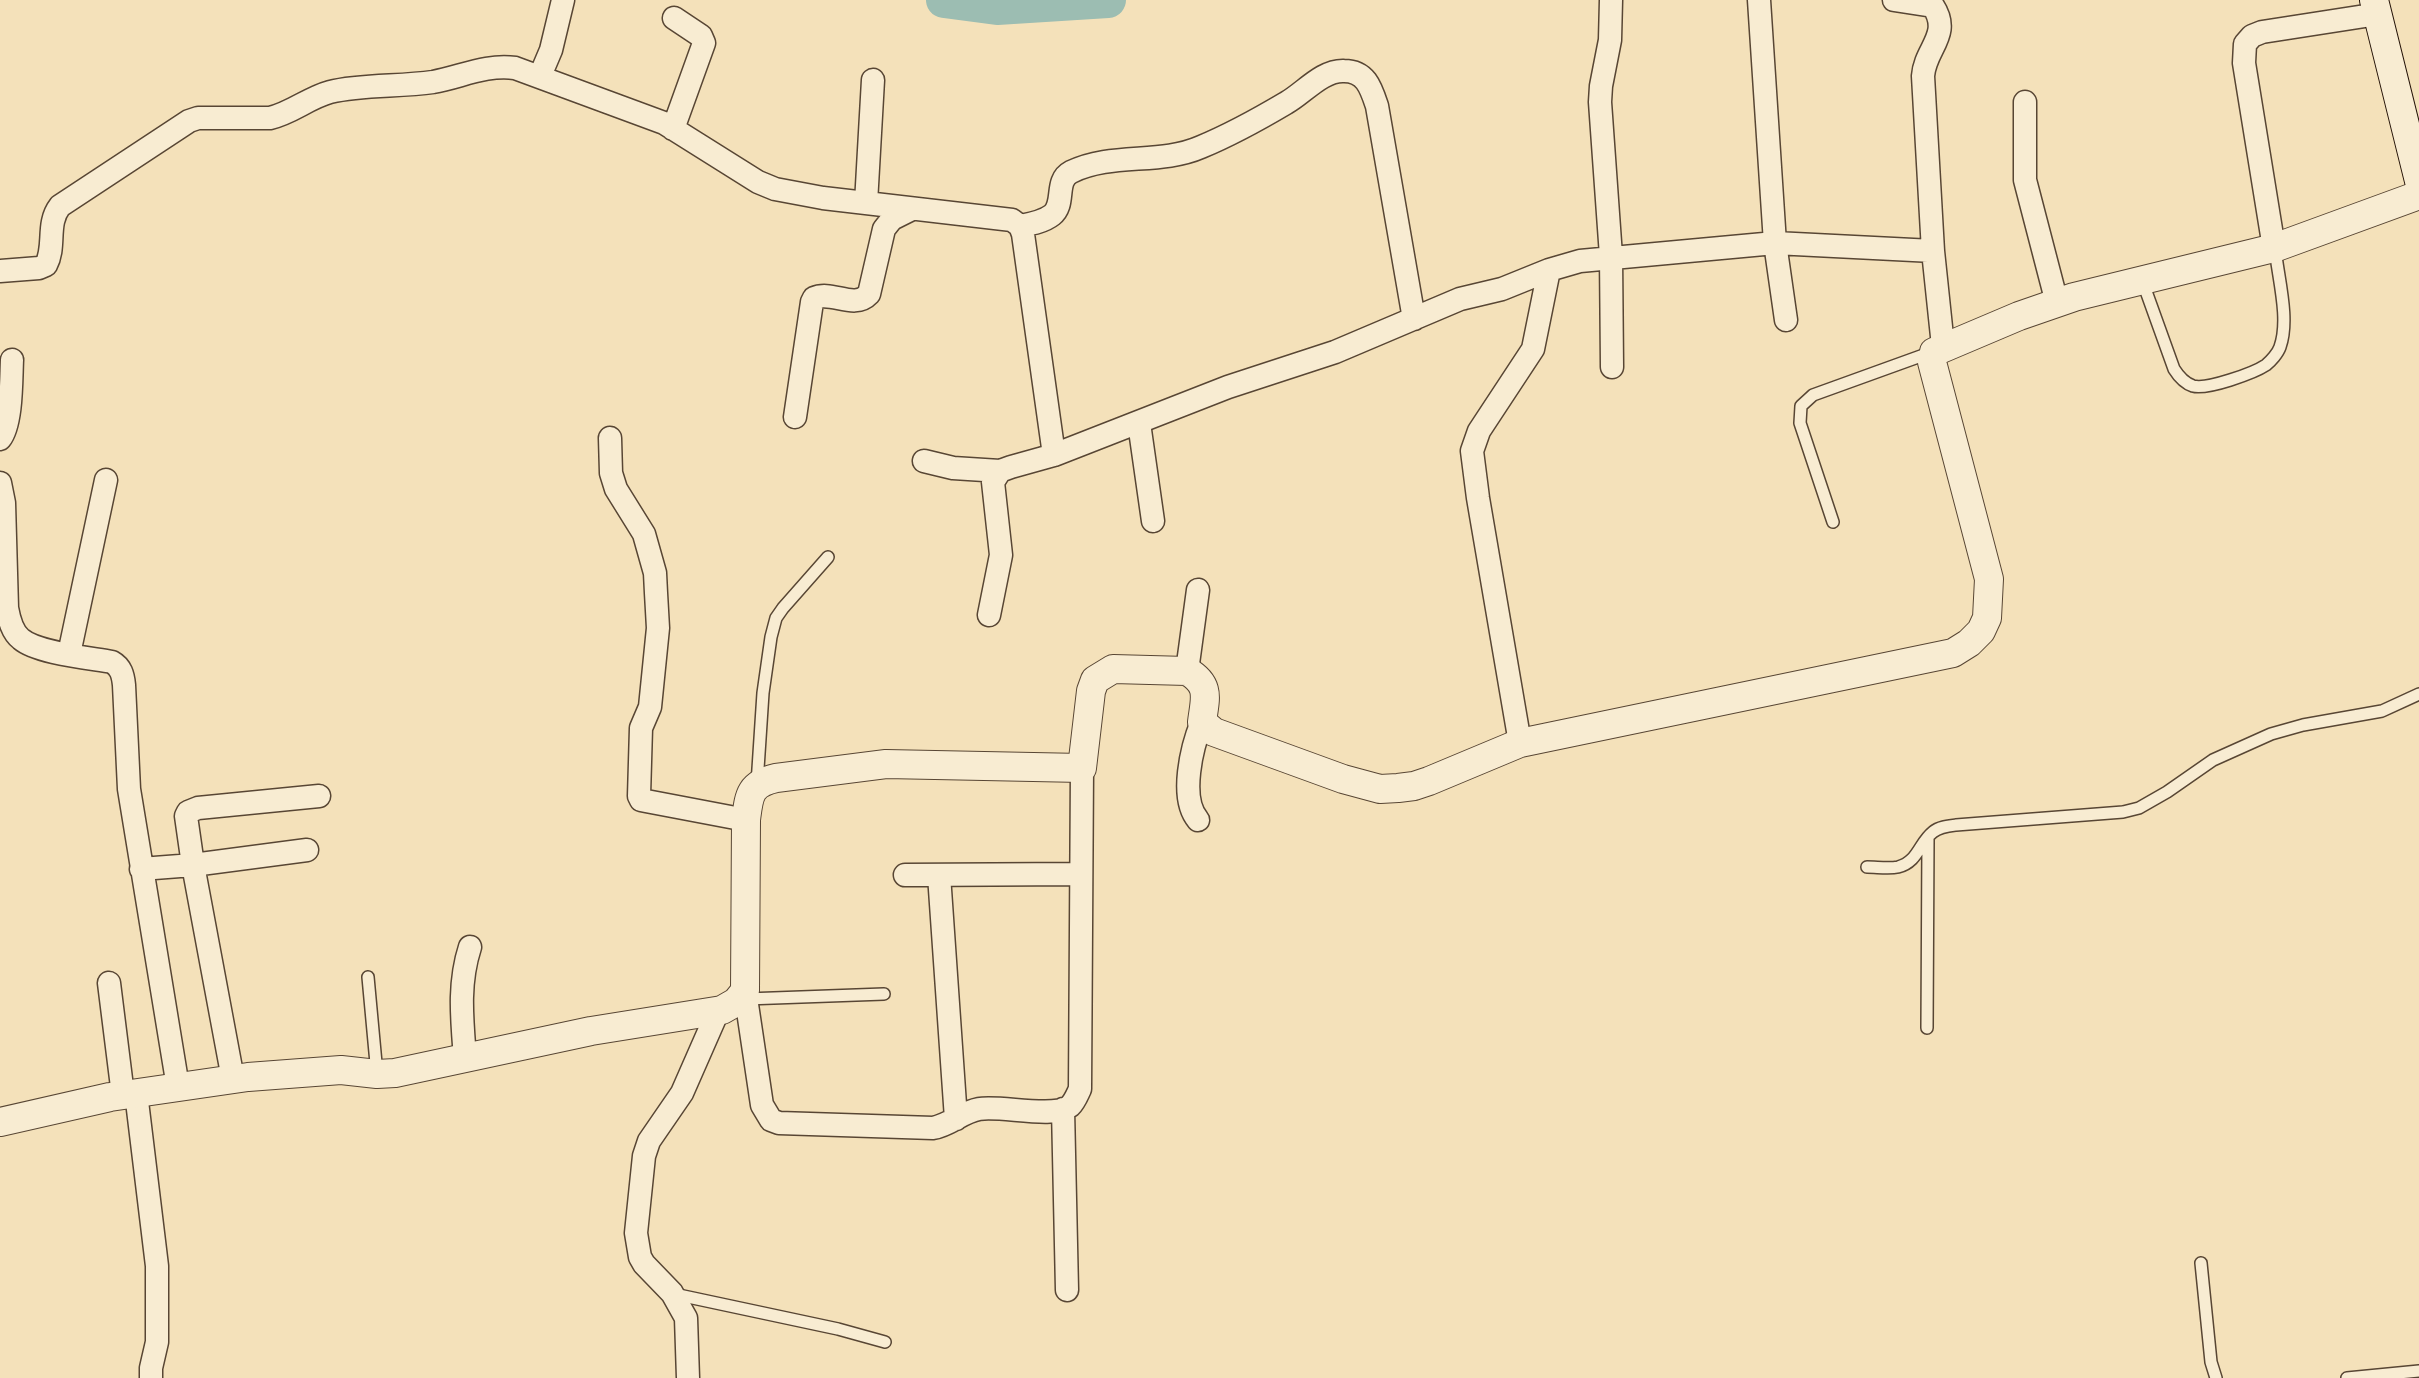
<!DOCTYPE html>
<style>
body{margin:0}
canvas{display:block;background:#f4e1ba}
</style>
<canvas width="2419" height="1378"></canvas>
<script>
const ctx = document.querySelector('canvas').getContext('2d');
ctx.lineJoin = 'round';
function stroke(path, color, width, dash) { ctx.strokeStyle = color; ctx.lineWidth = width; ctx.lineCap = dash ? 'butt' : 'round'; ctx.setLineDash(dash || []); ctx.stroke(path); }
stroke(new Path2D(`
 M 944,0 L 997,7 L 1108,0`), '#9cbdb2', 36);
const service = new Path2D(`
 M 2142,280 L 2174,369 C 2179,377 2184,383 2193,386 C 2207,390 2254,373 2266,365 C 2271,361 2278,353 2280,347 C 2290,319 2278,278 2275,248
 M 1833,522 L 1800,423 L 1801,406 L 1813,395 L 1932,352
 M 757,784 L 763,693 L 771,637 L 776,618 L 783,608 L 828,557
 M 1867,867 C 1877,867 1889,869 1898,867 C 1918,862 1919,843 1933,832 C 1939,827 1948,826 1956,825 L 2123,812 L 2139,808 L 2167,792 L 2213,760 L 2271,734 L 2303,725 L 2382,711 L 2419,694
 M 368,977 L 377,1074
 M 746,999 L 884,994
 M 1927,1028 L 1928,839
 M 2201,1263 L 2211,1362 L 2216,1378
 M 674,1294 L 838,1329 L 885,1342
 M 2347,1378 L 2419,1371`);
const minor = new Path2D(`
 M 1611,0 L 1610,40 L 1601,86 L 1600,102 L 1611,256 L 1612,367
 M 1759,0 L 1775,243 L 1786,320
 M 1894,0 L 1933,6 C 1952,35 1925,48 1923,76 L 1933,251 L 1943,346
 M 540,76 L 551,50 L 563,0
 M 2025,102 L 2025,180 L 2057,303
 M 673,129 L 704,43 L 701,36 L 674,18
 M 866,203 L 873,80
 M 1020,226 C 1030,224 1043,222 1052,215 C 1066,204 1054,181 1071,172 C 1112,152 1160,165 1201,147 C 1230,135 1259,119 1286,103 C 1304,93 1322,70 1344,71 C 1366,71 1371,88 1377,106 L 1414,319
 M 2274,248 L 2244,63 L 2245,44 L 2252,36 L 2262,32 L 2378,14
 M 0,271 L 39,268 L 46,265 C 56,246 46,224 60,206 L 189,121 L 198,118 L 270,118 C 292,113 308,98 330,92 C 362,84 399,87 433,82 C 461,77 486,64 515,68 L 664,123 L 758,182 L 775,189 L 823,198 L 1012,220 L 1020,226 L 1023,234 L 1054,455
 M 795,417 L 812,302 L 814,298 C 832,290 854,310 869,294 L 884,229 L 892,219 L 912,209
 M 1139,423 L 1153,521
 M 610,438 L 611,473 L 616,489 L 644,534 L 655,573 L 656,593 L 658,628 L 650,707 L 641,728 L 639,796 L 641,800 L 646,801 L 746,820
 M 0,439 C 12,424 11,380 12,360
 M 924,461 L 953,468 L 1000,471
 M 0,483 L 4,503 L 7,608 C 9,619 12,632 21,639 C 37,653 90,658 112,662 C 121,667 123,675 124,685 L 129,789 L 178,1087
 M 989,615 L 1001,555 L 993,482 L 1000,471 L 1011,467 L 1054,455 L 1228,387 L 1335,352 L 1460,299 L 1502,289 L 1549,270 L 1580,261 L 1775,243 L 1933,251
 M 69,654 L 106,480
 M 1187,671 L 1198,590
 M 1520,743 L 1478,498 L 1472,451 L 1479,431 L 1533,349 L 1549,270
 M 1198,820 C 1179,798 1192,746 1202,722
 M 141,869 L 193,865 L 307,850
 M 905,875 L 1081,874
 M 939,875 L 956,1119
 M 109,983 L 123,1095
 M 745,991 L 762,1105 L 771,1120 L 779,1123 L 933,1128 C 950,1125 962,1112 979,1109 C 1000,1105 1055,1119 1070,1106 C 1075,1101 1077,1095 1080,1089 L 1082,768
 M 465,1058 C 462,1019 458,984 470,947
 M 233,1079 L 193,865 L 186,816 L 188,812 L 198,808 L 319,796
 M 136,1093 L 157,1266 L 157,1342 L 151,1368 L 151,1378
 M 1063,1109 L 1067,1290
 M 688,1378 L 686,1318 L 672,1293 L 644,1264 L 640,1257 L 636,1233 L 644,1156 L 649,1141 L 682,1093 L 718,1011`);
const tertiary = new Path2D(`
 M 0,1122 L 110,1097 L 248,1077 L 341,1070 L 377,1074 L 395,1073 L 591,1031 L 722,1010 L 736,1002 L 745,991 L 746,820 C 749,796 749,784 776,778 L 886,764 L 1082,768 L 1091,691 L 1095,680 L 1113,669 L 1187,671 C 1211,685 1205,698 1202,722 L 1214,732 L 1343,779 L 1380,789 L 1398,788 L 1414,786 L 1429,781 L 1520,743 L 1953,653 L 1969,643 L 1981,631 L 1987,618 L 1989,579 L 1932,362 L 1934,352 L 2019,316 L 2074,297 L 2274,248 L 2419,195`);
const secondary = new Path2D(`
 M 2374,0 L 2419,181`);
stroke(service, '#584634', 14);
stroke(minor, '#584634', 25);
stroke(tertiary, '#584634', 30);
stroke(secondary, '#241207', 30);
stroke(service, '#f8ecd2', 11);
stroke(minor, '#f8ecd2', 22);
stroke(tertiary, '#f8ecd2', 28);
stroke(secondary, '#f8ecd2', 28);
</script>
